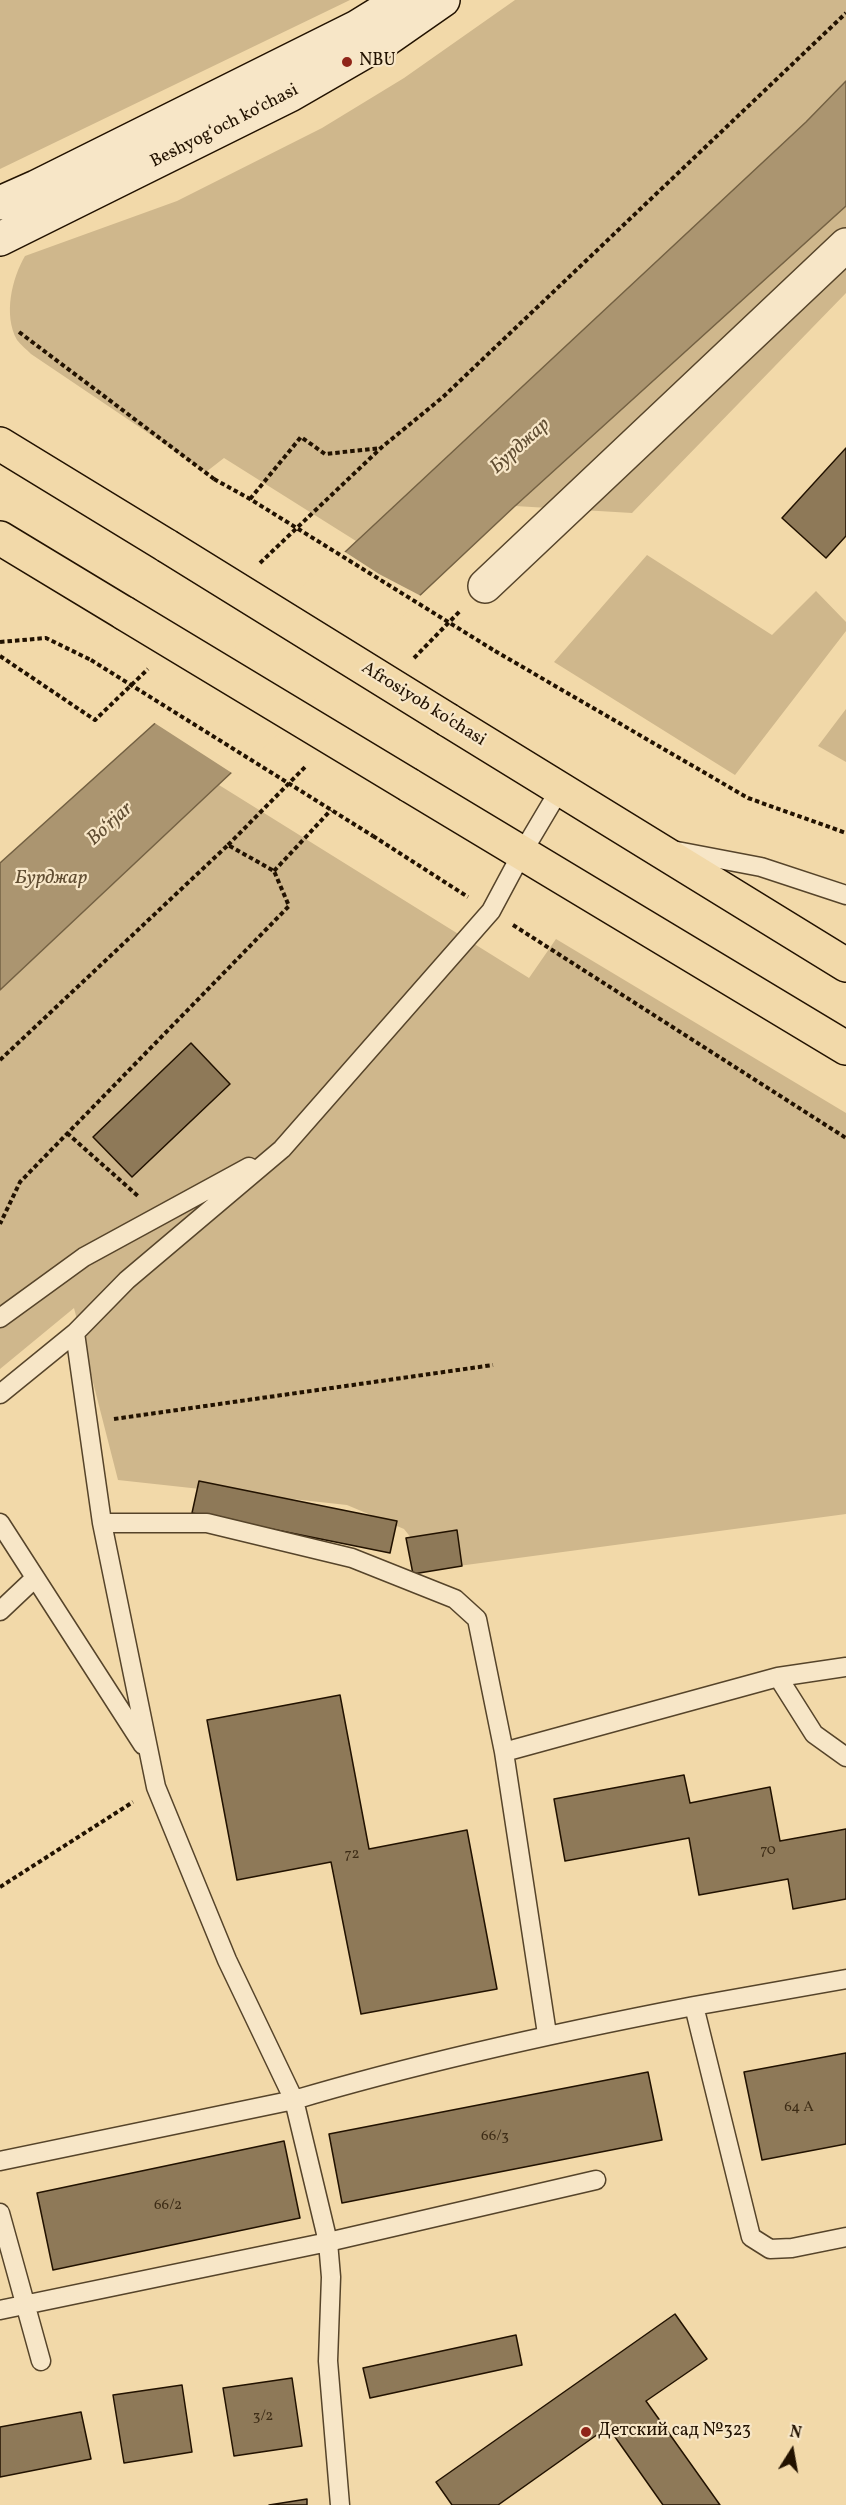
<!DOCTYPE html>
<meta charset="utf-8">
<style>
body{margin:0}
#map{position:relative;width:846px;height:2505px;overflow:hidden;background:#f2d9a9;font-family:Vollkorn,serif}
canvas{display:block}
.north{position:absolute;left:762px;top:2421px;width:60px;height:60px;-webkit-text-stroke:4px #f7e6c7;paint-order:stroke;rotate:11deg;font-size:16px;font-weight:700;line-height:24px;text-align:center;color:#221200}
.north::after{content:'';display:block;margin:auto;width:21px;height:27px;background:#221200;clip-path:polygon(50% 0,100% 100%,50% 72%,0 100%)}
</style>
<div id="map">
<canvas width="846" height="2505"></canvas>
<div class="north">N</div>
</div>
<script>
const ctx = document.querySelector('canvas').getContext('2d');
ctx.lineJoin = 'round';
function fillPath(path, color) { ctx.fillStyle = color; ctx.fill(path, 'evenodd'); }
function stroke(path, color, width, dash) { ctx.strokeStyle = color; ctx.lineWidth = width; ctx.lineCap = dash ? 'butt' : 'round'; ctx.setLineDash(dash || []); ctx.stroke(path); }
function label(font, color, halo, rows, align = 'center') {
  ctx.font = font + ' Vollkorn,serif'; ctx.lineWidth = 4.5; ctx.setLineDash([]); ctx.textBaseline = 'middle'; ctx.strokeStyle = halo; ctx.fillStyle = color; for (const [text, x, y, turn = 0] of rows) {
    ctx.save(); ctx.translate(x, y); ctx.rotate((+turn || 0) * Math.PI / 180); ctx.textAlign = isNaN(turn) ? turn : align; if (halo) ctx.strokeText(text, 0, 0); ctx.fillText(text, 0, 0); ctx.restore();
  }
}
fillPath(new Path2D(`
 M 0,0 L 350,0 L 0,169 Z
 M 515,0 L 846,0 L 846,81 L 806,122 L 356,541 L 224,458 L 206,472 L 31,354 C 27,350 21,345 17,340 C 3,315 12,278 25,256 L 177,201 L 322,128 L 404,78 Z
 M 846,206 L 846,293 L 632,513 L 515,506 Z
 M 647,555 L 772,635 L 816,591 L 846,622 L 846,631 L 735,775 L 554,662 Z
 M 846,709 L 846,762 L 818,746 Z
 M 219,785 L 529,978 L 556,939 L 846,1113 L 846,1514 L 436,1569 L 404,1529 L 347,1505 L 118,1480 L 74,1308 L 0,1369 L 0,990 Z`), '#cfb78c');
const water = new Path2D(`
 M 846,81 L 846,206 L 515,506 L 0,990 L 0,863 L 345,552 L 806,122 Z`);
fillPath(water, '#ab9570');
stroke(water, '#746143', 1.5);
fillPath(new Path2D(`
 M 342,550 L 379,574 L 423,597 L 235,775 L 153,722 Z`), '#f2d9a9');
const building = new Path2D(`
 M 846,448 L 846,536 L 826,558 L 782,518 Z
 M 191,1043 L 230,1084 L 132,1177 L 93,1137 Z
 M 199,1481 L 397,1521 L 390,1553 L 192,1513 Z
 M 457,1530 L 462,1566 L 413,1574 L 406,1538 Z
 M 340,1695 L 369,1849 L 467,1830 L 497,1989 L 361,2014 L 331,1862 L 237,1880 L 207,1720 Z
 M 684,1775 L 690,1803 L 770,1787 L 780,1841 L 846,1829 L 846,1899 L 793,1909 L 788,1879 L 699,1895 L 689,1838 L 565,1861 L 554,1799 Z
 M 846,2053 L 846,2144 L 762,2160 L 744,2072 Z
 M 648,2072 L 662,2140 L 342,2203 L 329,2134 Z
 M 284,2141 L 300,2218 L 53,2270 L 37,2193 Z
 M 675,2314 L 707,2359 L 646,2401 L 720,2505 L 663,2505 L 608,2427 L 498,2505 L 452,2505 L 436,2482 Z
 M 516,2335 L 522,2365 L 370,2398 L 363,2368 Z
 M 292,2378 L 302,2446 L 234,2456 L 223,2388 Z
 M 182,2385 L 192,2452 L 124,2463 L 113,2395 Z
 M 81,2412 L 91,2459 L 0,2477 L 0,2427 Z
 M 307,2499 L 307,2505 L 269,2505 Z`);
fillPath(building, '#8e7958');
stroke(building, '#221200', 1.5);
const lane = new Path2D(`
 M 560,789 L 522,853 L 491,911 L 282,1149 L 127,1280 L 75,1333 L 102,1523 L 156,1787 L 227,1960 L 294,2100 C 425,2061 559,2032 694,2006 L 751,2237 L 770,2249 L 792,2248 L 846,2237
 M 677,851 L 761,867 L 846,895
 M 0,1318 L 84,1257 L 249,1167
 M 0,1394 L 75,1333
 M 0,1523 L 143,1745
 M 102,1523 L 207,1523 L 352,1558 L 455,1599 L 477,1619 L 504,1752
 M 0,1611 L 35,1578
 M 778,1677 L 814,1734 L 846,1757
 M 694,2006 L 846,1979
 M 547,2034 L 504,1752 L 778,1677 L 846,1667
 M 0,2161 L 294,2100 L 328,2242 L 331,2277 L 328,2361 L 340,2505
 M 0,2213 L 41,2361
 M 0,2310 L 328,2242 L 596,2180`);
const street = new Path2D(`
 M 485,586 L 846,245`);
const secondary = new Path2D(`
 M 0,203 L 36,187 L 357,27 L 401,0
 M 0,239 L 290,95 L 387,39 L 443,0`);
const primary = new Path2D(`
 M 0,444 L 167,546
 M 0,538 L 124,613
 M 448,720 L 846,965
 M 409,785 L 846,1048`);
stroke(lane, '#56442a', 21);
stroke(street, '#56442a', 36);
stroke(secondary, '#221200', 36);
stroke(primary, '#221200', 36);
stroke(new Path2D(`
 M 19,332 L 214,479
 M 250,499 L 301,437 L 325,454 L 381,448
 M 260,563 L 382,447 L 443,397 L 846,13
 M 0,642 L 46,638 L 91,660
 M 495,651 L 748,798 L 846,833
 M 0,656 L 95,720 L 148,669
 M 414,658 L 461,610
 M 373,836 L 468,897
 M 228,845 L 307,765
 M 274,871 L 331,810
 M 513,925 L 846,1138
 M 0,1060 L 228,845 L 274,871 L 289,906 L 20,1182 L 0,1224
 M 67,1133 L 139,1197
 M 114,1419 L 493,1365
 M 0,1887 L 133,1802`), '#221200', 4, [4.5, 3]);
stroke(lane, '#f7e6c7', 18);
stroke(street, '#f7e6c7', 33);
stroke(secondary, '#f7e6c7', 33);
stroke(primary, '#f2d9a9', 33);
const primaryBridge = new Path2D(`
 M 167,546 L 448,720
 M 124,613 L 409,785`);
stroke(primaryBridge, '#221200', 36, []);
stroke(new Path2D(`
 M 214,479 L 250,499 L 495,651
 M 91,660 L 373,836`), '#221200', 4, [4.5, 3]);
stroke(primaryBridge, '#f2d9a9', 33);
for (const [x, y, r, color] of [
 [347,62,6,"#8f2418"],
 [586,2432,6,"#8f2418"]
]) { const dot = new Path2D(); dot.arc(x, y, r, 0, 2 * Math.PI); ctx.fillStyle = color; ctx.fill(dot); stroke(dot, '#f7e6c7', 2); }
label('15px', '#3d2c16', null, [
 ["70",768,1851],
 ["72",352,1855],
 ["64 А",799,2108],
 ["66/3",495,2137],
 ["66/2",168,2206],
 ["3/2",263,2417]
]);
label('18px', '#221200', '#f7e6c7', [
 ["NBU",359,62],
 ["Детский сад №323",598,2432]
], 'left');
label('18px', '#221200', '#f7e6c7', [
 ["Beshyogʻoch koʻchasi",225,127,-27],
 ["Afrosiyob ko'chasi",423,705,32]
]);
label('italic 20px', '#604d32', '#f7e6c7', [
 ["Бурджар",521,447,-42],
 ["Bo‘rjar",111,825,-42],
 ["Бурджар",51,879]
]);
</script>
